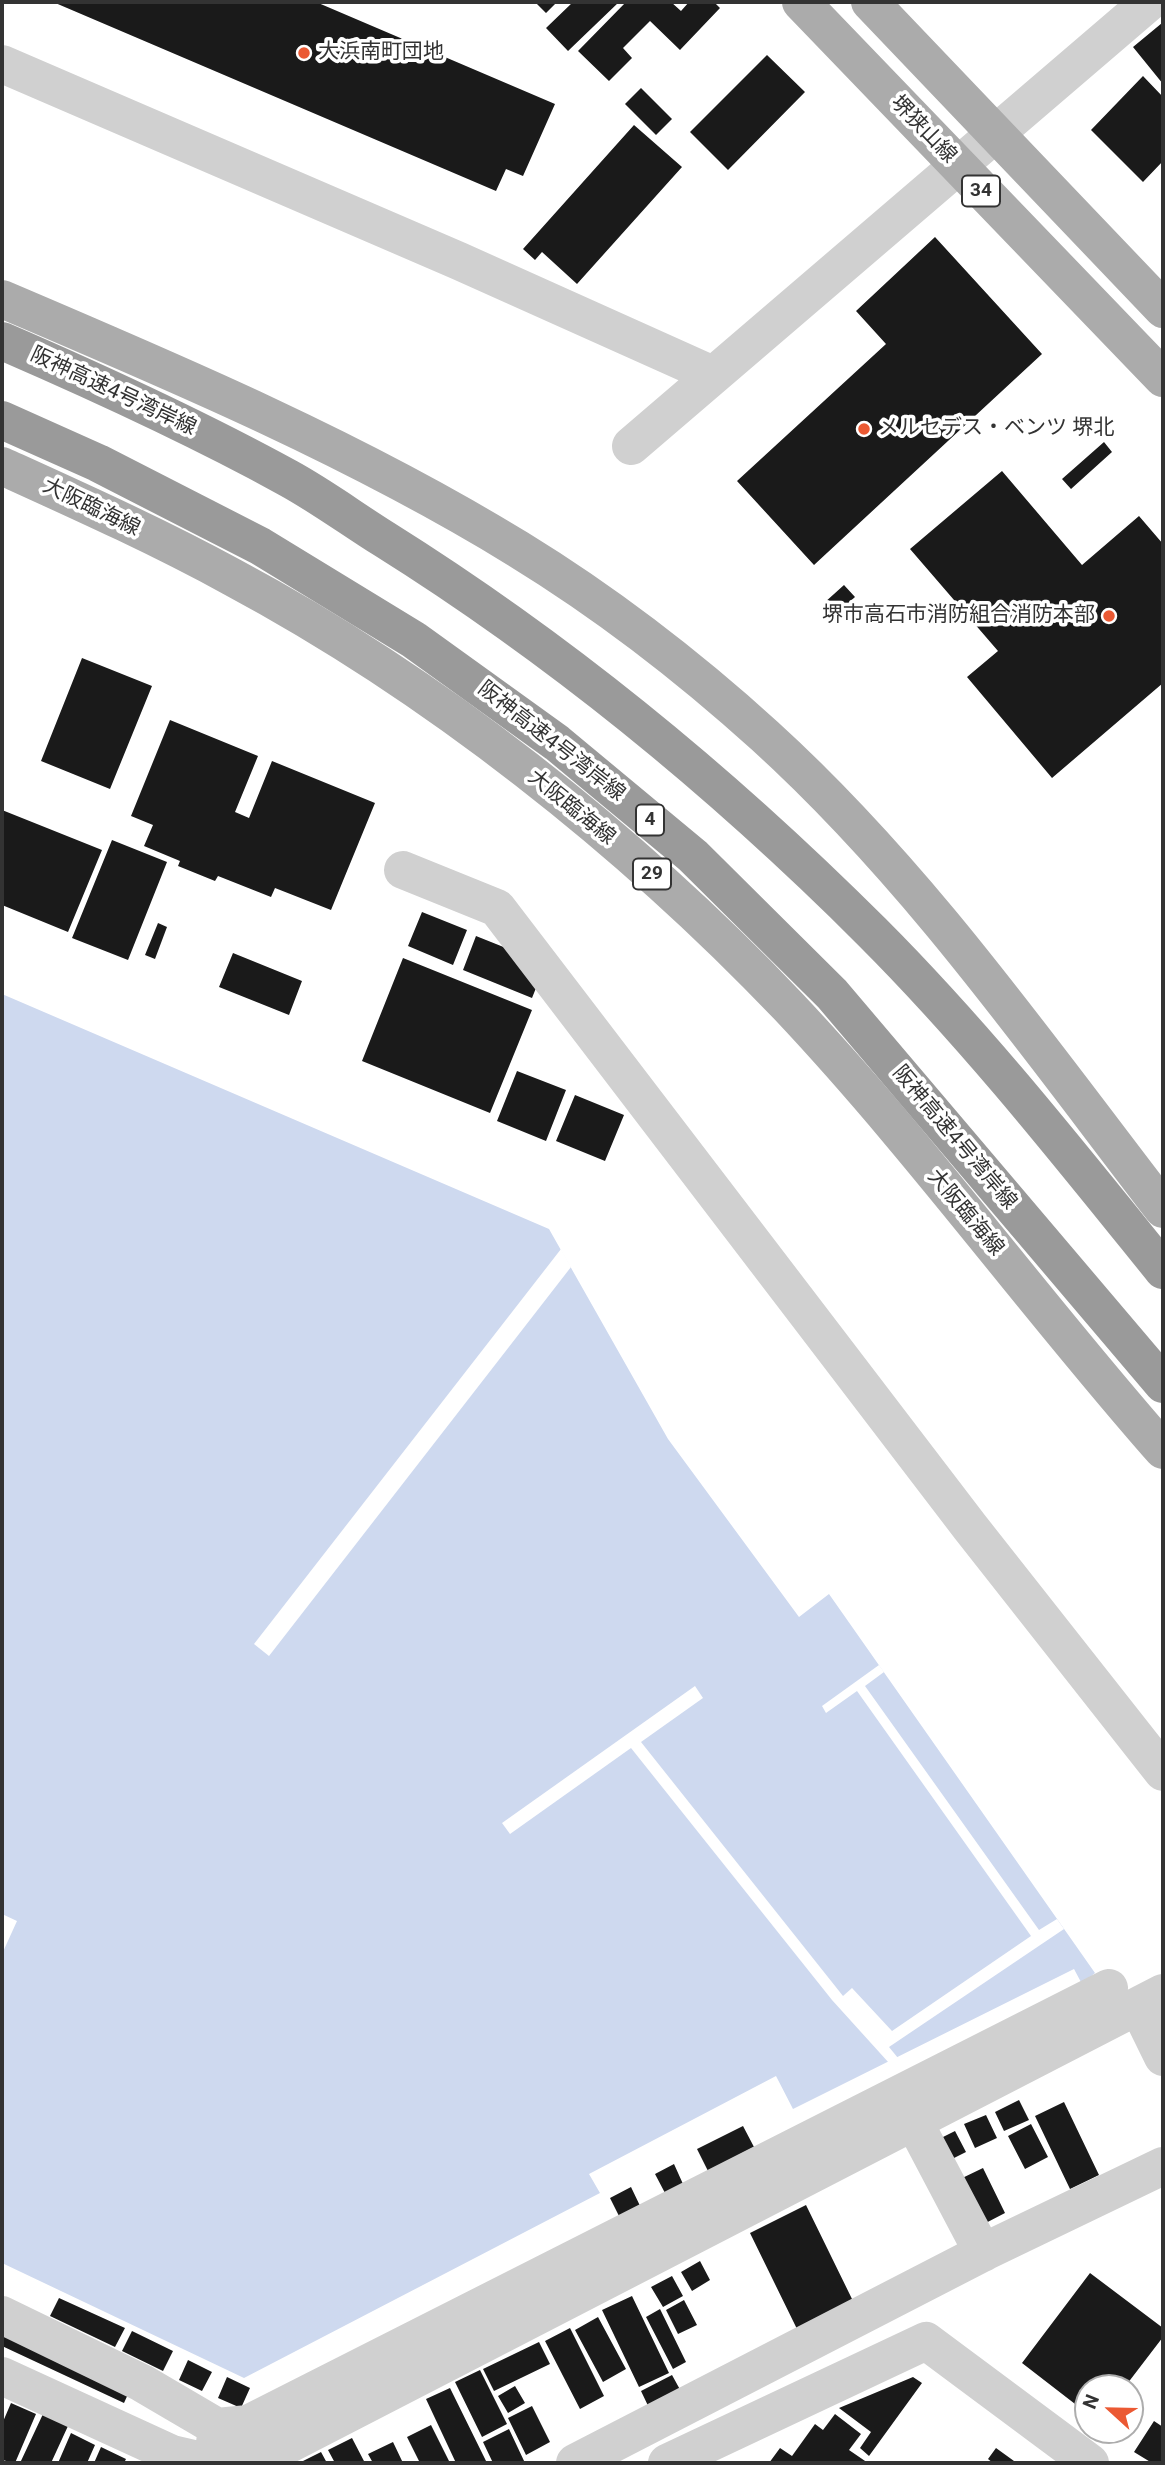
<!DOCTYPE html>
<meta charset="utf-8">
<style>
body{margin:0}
#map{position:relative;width:1165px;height:2465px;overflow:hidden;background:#fff;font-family:Roboto,sans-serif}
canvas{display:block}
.frame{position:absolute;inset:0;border:4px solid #333;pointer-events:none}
.north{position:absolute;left:1074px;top:2374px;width:70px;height:70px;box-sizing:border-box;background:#fff;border:2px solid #adadad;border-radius:50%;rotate:292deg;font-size:19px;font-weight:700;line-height:28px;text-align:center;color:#333}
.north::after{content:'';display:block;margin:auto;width:24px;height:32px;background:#eb5933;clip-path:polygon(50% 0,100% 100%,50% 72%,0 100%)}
</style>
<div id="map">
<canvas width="1165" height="2465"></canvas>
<div class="frame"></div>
<div class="north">N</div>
</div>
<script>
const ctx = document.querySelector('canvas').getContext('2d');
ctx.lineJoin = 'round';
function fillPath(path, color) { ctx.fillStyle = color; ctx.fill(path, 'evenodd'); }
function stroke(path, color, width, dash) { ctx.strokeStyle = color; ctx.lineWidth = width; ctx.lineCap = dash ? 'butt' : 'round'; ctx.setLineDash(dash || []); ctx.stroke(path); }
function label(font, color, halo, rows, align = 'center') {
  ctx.font = font + ' Roboto,"Noto Sans JP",sans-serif'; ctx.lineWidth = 7; ctx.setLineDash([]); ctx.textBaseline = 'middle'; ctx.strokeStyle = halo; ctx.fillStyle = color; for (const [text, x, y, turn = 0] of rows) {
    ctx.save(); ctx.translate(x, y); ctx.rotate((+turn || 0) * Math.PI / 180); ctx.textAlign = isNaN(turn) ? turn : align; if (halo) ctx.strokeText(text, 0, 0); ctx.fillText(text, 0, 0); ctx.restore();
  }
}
fillPath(new Path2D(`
 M 2,994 L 549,1229 L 668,1439 L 799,1617 L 829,1594 L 1095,1973 L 1082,1984 L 1074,1969 L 793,2109 L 776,2076 L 589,2174 L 600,2193 L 244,2378 L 2,2263 Z`), '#ced9ef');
fillPath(new Path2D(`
 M 561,1249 L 571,1267 L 269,1656 L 254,1644 Z
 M 879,1665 L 884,1672 L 865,1686 L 1039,1930 L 1057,1919 L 1064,1929 L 889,2047 L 898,2058 L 889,2063 L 832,2000 L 631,1748 L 510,1834 L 502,1823 L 695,1686 L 703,1698 L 641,1742 L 843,1996 L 852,1988 L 892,2031 L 1031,1936 L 857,1691 L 826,1713 L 822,1706 Z
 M 2,1914 L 17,1921 L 2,1954 Z`), '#fff');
fillPath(new Path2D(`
 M 53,2 L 316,2 L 555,104 L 523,176 L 506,169 L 496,191 Z
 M 535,2 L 557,2 L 546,13 Z
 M 573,2 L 619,2 L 568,51 L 546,28 Z
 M 626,2 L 671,2 L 681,11 L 689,2 L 714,2 L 720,8 L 680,50 L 650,21 L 623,48 L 632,58 L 609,81 L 578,51 Z
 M 1162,23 L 1163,25 L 1163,84 L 1133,47 Z
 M 767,55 L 805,92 L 728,170 L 690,132 Z
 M 1143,76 L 1163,97 L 1163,161 L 1143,182 L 1091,130 Z
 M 641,88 L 672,119 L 656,135 L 625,104 Z
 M 634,125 L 682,167 L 577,284 L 542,252 L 535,260 L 523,249 Z
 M 935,237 L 1042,354 L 814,565 L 737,481 L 886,344 L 856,311 Z
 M 1104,442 L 1112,452 L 1071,489 L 1062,479 Z
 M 1002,471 L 1082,565 L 1139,516 L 1163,544 L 1163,683 L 1052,778 L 967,677 L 998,651 L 910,549 Z
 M 844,585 L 855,597 L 835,615 L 824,603 Z
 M 82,658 L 152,686 L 110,789 L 41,761 Z
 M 170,720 L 258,756 L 235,812 L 249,818 L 272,761 L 375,803 L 331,910 L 275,888 L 271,897 L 218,876 L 215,881 L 178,866 L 180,861 L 144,846 L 153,825 L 131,816 Z
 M 2,810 L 102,850 L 68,932 L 2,905 Z
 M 112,840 L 167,862 L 128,960 L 72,938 Z
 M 422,912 L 467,930 L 453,965 L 408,946 Z
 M 158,923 L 167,927 L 155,959 L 145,955 Z
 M 476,936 L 511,950 L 538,983 L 532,998 L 463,970 Z
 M 233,953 L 302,981 L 289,1015 L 219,987 Z
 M 403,958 L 532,1010 L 490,1113 L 362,1061 Z
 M 517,1071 L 566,1090 L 546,1141 L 497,1121 Z
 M 575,1095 L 624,1115 L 605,1161 L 556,1141 Z
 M 1019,2100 L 1029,2120 L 1004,2131 L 995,2112 Z
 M 1064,2102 L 1099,2175 L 1070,2189 L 1035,2116 Z
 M 986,2115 L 997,2138 L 975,2148 L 964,2124 Z
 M 1031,2124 L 1048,2157 L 1025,2169 L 1008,2136 Z
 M 743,2126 L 754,2147 L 708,2171 L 697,2149 Z
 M 955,2131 L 966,2152 L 946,2162 L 935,2141 Z
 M 674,2164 L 683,2184 L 665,2193 L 655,2174 Z
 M 983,2168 L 1005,2213 L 978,2227 L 956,2181 Z
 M 631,2187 L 642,2210 L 621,2220 L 610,2198 Z
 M 806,2205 L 853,2301 L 797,2329 L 750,2233 Z
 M 700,2261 L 710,2280 L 692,2291 L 681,2272 Z
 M 1090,2273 L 1163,2328 L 1163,2337 L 1124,2388 L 1088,2388 L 1088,2414 L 1022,2363 Z
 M 672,2276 L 683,2296 L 663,2307 L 651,2287 Z
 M 632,2296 L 669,2373 L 639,2387 L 602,2310 Z
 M 59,2298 L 125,2328 L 115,2347 L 50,2316 Z
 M 684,2300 L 697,2325 L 678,2334 L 666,2310 Z
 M 660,2309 L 686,2362 L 673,2369 L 646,2317 Z
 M 598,2317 L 626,2369 L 603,2382 L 575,2330 Z
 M 2,2322 L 133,2383 L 124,2403 L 2,2346 Z
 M 570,2328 L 604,2396 L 580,2409 L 545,2341 Z
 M 132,2331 L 173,2351 L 163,2371 L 122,2351 Z
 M 539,2342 L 550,2364 L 494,2391 L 483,2369 Z
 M 188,2360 L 212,2372 L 202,2391 L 179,2380 Z
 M 480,2370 L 507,2424 L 482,2437 L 455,2382 Z
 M 672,2375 L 683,2395 L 651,2412 L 641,2391 Z
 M 227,2377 L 250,2388 L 241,2408 L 218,2398 Z
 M 913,2377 L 922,2383 L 869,2456 L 860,2448 L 871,2432 L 839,2408 Z
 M 515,2386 L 525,2403 L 508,2413 L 498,2396 Z
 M 450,2388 L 487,2463 L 456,2463 L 426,2399 Z
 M 11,2403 L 36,2414 L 15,2463 L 2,2460 L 2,2424 Z
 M 532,2406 L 550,2442 L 526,2455 L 508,2418 Z
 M 43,2414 L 68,2426 L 51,2463 L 20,2463 Z
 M 835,2414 L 861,2434 L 849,2450 L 868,2463 L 769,2463 L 780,2448 L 792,2456 L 815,2424 L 823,2430 Z
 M 1154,2421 L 1163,2427 L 1163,2463 L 1152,2463 L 1134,2452 Z
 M 431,2425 L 450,2463 L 420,2463 L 407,2437 Z
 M 509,2429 L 525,2463 L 493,2463 L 483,2442 Z
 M 71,2433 L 95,2445 L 87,2463 L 58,2463 Z
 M 352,2438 L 365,2463 L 335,2463 L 328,2450 Z
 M 393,2442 L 403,2463 L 373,2463 L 368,2454 Z
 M 101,2447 L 126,2459 L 124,2463 L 94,2463 Z
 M 996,2448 L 1014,2461 L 1013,2463 L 993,2463 L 988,2459 Z
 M 321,2452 L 327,2463 L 299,2463 Z`), '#1a1a1a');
stroke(new Path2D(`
 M 2,64 L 459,261 L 713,375
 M 631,446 L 1149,2
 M 403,870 L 497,908 L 970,1527 L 1163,1772
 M 1138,2006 L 1163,2057
 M 914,2122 L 983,2253
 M 2,2315 L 142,2383 L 217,2427 L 214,2451
 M 2,2376 L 172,2454 L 211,2463
 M 217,2427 L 248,2424 L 1109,1988
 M 215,2463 L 245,2461 L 285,2446 L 1163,1993
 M 575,2463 L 988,2250 L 1163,2166
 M 667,2463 L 926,2341 L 1090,2463`), '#d0d0d0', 38);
stroke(new Path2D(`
 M 801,2 L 1163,378
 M 870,2 L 1163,309
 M 2,299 C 176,373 357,450 518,549 C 606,603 689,667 765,736 C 918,875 1038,1047 1163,1209
 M 2,466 C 79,501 157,536 232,577 C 434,685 631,841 788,1006 C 921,1147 1035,1305 1163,1450`), '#ababab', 38);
stroke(new Path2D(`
 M 2,341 C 99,383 195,427 288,478 C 321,496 352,519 384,539 C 561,650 724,784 872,932 C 977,1037 1070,1155 1163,1270
 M 2,420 L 98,463 L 260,546 L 414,640 L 557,743 L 693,856 L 832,994 L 1163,1384`), '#9a9a9a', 38);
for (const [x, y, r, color] of [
 [304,53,7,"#eb5933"],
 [864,429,7,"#eb5933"],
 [1109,616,7,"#eb5933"]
]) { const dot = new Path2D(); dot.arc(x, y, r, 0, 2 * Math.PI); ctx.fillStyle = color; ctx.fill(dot); stroke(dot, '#fff', 2.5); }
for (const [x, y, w] of [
 [981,191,38],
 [650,820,28],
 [652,874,38]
]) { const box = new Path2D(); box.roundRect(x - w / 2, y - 15.5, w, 31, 5); ctx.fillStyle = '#fff'; ctx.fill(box); stroke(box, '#333', 2); }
label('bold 19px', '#333', null, [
 ["34",981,191],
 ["4",650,820],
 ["29",652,874]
]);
label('21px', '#333', '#fff', [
 ["大浜南町団地",318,53],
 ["メルセデス・ベンツ 堺北",878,429],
 ["堺市高石市消防組合消防本部",1095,616,"right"]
], 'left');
label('21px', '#333', '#fff', [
 ["堺狭山線",923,130,46],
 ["阪神高速4号湾岸線",113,392,25],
 ["大阪臨海線",91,508,26],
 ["阪神高速4号湾岸線",551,742,38],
 ["大阪臨海線",571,808,39],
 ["阪神高速4号湾岸線",954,1138,50],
 ["大阪臨海線",965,1213,50]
]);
</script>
